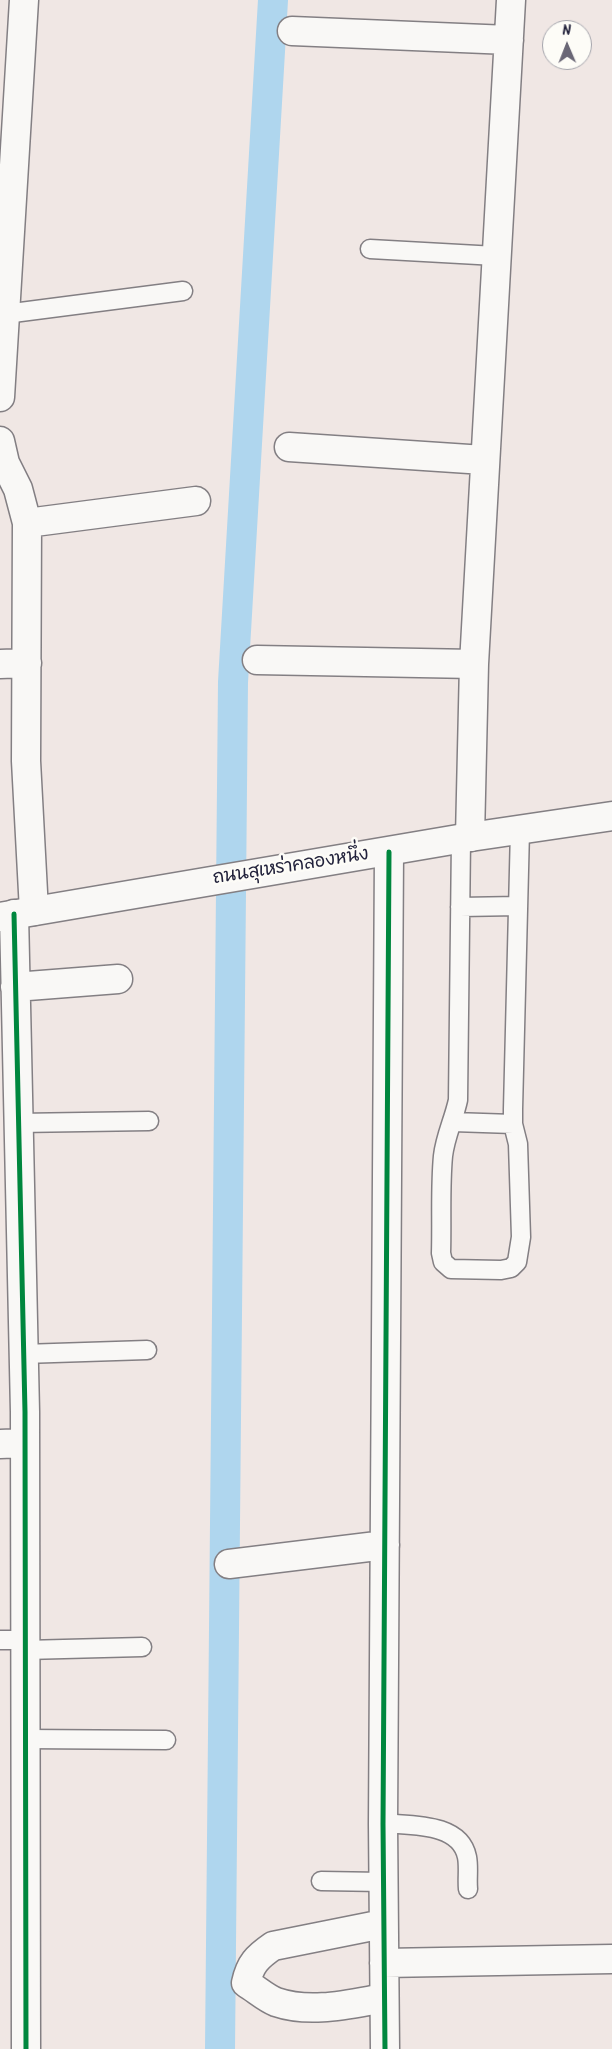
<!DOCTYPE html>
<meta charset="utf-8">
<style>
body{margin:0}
#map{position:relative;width:612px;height:2049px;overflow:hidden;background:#f0e7e4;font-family:Kalam,sans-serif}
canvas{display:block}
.north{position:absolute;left:542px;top:20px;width:50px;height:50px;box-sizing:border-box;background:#fdfcf7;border:1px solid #a5a5ac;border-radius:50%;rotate:359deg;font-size:14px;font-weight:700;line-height:20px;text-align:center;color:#22223b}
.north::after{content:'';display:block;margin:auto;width:18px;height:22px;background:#6a6776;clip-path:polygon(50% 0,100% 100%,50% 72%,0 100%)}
</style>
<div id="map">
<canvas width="612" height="2049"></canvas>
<div class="north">N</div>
</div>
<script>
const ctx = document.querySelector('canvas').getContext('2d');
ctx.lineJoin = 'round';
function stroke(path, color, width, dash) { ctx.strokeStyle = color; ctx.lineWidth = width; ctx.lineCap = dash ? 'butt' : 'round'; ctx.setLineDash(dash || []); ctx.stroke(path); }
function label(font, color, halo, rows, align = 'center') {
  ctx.font = font + ' Kalam,"Playpen Sans Thai",sans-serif'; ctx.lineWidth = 5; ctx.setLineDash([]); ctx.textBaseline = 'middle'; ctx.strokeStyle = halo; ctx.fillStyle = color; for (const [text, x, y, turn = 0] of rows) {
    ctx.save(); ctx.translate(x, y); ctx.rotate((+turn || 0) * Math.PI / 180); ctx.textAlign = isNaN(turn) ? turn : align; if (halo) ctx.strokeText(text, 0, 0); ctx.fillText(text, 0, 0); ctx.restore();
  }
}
stroke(new Path2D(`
 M 220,2049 L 233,682 L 273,0`), '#afd6ee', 30);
const lane = new Path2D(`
 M 370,249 L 496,256
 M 5,314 L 183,291
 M 461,839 L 458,1100 C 454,1119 445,1137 443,1156 C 440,1188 442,1221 441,1253 L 443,1262 L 451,1269 L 501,1270 L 511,1268 L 517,1262 L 521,1237 L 518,1144 L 513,1124 L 513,1109 L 520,830
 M 460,907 L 518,906
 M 453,1122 L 513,1124
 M 18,1123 L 149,1121
 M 23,1354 L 147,1350
 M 0,1640 L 25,1640
 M 25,1650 L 142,1647
 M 25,1739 L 166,1740
 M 383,1823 C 410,1826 460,1822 467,1857 C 469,1867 467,1879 468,1889
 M 321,1881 L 383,1882`);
const street = new Path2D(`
 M 292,31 L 509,40
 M 0,397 L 24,0
 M 0,441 L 5,463 L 18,489 L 27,523 L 26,761 L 34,911
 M 289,447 L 484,460
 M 27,523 L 196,501
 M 257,660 L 474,664
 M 0,664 L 27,663
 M 470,837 L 474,664 L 511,0
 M 14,914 L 25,1412 L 26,2049
 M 15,987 L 118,979
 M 0,1444 L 25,1443
 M 229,1564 L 385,1545
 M 383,1924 L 273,1946 C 257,1957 250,1964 246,1983 C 256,1989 266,1998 276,2002 C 311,2014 349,2004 384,1998
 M 384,1963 L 612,1959
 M 385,2049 L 383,1823 L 389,852`);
const secondary = new Path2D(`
 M 0,917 L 470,837 L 612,816`);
stroke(lane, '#837f83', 21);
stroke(street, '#837f83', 31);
stroke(secondary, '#837f83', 31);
stroke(lane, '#f9f8f6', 18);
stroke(street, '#f9f8f6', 28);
stroke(secondary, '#f9f8f6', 28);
stroke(new Path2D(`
 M 14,914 L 25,1412 L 26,2049
 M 385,2049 L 383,1823 L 389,852`), '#00873e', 5);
label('18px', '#22223b', '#fdfcf7', [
 ["ถนนสุเหร่าคลองหนึ่ง",291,868,-9]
]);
</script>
